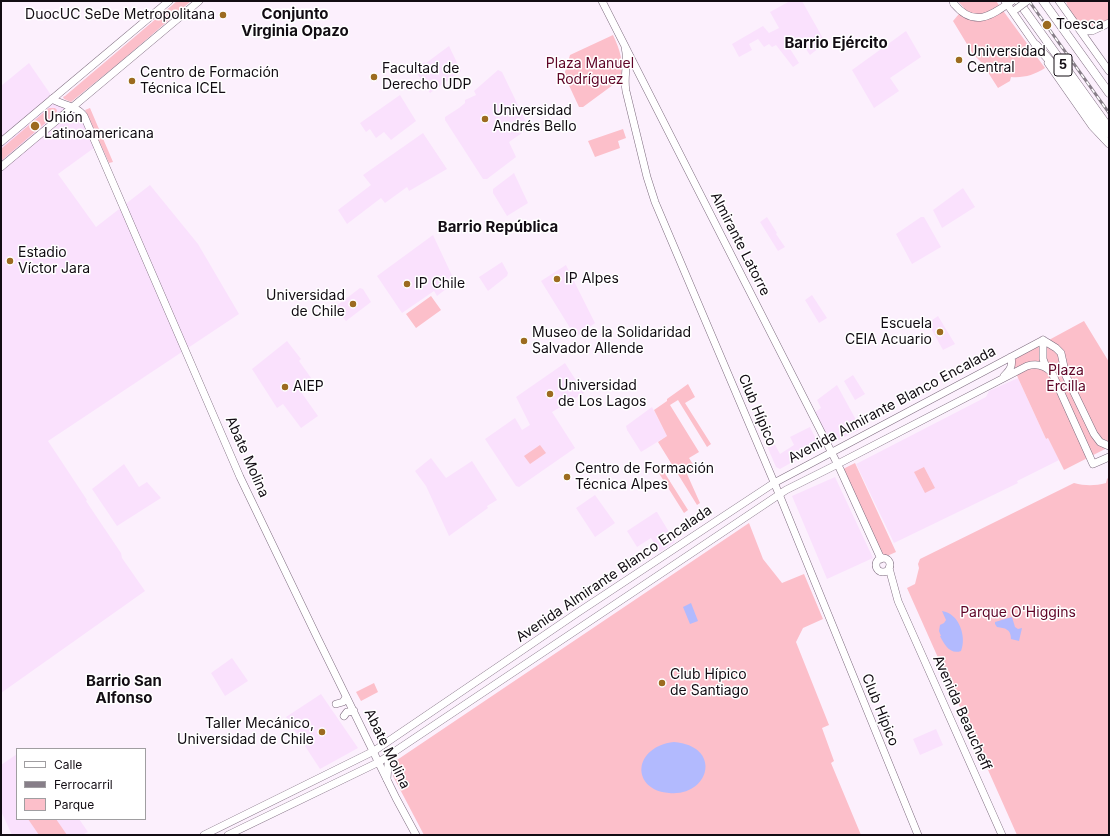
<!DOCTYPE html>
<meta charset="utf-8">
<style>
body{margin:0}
#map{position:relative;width:1110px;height:836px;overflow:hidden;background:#fcf0fd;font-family:Inter,sans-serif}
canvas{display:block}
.frame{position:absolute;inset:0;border:2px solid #120c13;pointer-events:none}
.legend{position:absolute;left:16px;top:748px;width:130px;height:72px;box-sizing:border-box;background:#fff;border:1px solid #a09ea1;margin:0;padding:5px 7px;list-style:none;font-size:12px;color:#120c13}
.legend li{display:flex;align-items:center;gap:8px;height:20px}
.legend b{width:20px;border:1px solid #a09ea1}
</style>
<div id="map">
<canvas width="1110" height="836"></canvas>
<div class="frame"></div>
<ul class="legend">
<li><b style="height:5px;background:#fff"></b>Calle</li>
<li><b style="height:5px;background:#877e88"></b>Ferrocarril</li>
<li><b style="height:11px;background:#fcbfca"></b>Parque</li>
</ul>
</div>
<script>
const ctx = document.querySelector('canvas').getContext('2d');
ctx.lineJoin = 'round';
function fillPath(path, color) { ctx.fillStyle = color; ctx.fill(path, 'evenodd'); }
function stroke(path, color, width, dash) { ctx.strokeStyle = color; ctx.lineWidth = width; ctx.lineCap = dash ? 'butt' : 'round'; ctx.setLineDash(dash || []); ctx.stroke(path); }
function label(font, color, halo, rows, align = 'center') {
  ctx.font = font + ' Inter,sans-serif'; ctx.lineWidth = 3; ctx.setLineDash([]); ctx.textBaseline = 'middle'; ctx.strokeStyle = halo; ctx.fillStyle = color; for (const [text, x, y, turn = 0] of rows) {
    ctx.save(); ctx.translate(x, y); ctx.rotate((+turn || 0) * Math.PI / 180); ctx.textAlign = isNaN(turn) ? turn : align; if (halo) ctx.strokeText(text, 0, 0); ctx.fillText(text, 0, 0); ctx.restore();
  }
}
fillPath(new Path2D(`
 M 790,1 L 802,1 L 825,42 L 824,44 L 810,55 L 799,39 L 787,44 L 799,63 L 793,67 L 776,45 L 772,47 L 769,44 L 764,47 L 758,39 L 749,44 L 752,50 L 739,57 L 732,44 L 763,26 L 769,33 L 779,28 L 770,12 Z
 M 906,31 L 921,57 L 890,78 L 899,91 L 874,108 L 852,70 Z
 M 449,46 L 461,71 L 430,93 L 414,69 L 424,62 L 426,63 Z
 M 29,63 L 51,95 L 86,113 L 98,145 L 58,174 L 96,227 L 150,185 L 198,244 L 239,314 L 48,441 L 87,500 L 86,501 L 121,553 L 122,558 L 145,591 L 1,693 L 1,86 Z
 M 498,70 L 502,72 L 529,128 L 509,142 L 516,157 L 487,179 L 483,179 L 445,120 L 445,117 L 459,108 L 465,103 L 465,100 L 476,95 L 474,91 Z
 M 400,95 L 416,121 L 391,140 L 384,132 L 376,138 L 370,129 L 366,132 L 360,123 Z
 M 423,133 L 447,169 L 409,191 L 407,187 L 385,203 L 381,198 L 347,224 L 338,210 L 371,185 L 363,175 Z
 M 514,173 L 528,203 L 507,216 L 493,193 L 493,189 Z
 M 963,188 L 975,207 L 942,228 L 933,210 Z
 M 767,217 L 777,233 L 776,234 L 785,247 L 778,251 L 760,222 Z
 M 921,217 L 924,217 L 941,247 L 912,264 L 896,234 Z
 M 433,235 L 455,282 L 437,296 L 434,291 L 402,313 L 377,276 Z
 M 502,262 L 508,273 L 507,276 L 488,291 L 479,277 Z
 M 566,265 L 595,323 L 577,336 L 575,336 L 541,281 Z
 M 360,288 L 363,289 L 371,302 L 346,321 L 335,307 Z
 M 812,295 L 827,318 L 819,323 L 805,300 Z
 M 938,316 L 955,344 L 943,350 L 928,323 Z
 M 287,341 L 301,359 L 299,361 L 314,382 L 301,392 L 318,416 L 301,428 L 283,404 L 277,408 L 252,369 Z
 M 565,363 L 584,393 L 552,412 L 575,448 L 519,487 L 516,486 L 485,439 L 515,418 L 522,430 L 530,425 L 516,397 Z
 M 853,375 L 865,394 L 855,400 L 844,381 Z
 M 1018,378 L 1046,439 L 1048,438 L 1059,460 L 1017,481 L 1018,483 L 894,543 L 856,464 L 986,397 L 989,391 Z
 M 837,385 L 861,429 L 832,443 L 830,442 L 815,412 L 821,408 L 817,400 Z
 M 652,407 L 667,436 L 641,452 L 627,430 L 626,426 Z
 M 810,427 L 819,445 L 819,447 L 780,469 L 776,467 L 764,439 L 765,436 L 771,431 L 773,435 L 769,438 L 771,442 L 773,441 L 780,454 L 794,445 L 790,437 Z
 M 431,458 L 446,478 L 472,461 L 497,500 L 487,506 L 488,508 L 449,536 L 426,486 L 415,471 Z
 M 124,464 L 139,487 L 147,482 L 161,498 L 117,526 L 92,489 Z
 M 835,477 L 873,558 L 827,579 L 792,496 Z
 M 595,495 L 615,523 L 595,537 L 576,508 Z
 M 656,512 L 657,512 L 675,542 L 660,552 L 651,538 L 637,547 L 627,531 Z
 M 232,658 L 248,681 L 225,696 L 211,673 Z
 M 321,694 L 358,748 L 320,769 L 286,717 Z
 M 936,729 L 943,745 L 920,755 L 913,739 Z
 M 17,754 L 17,819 L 79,819 L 88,832 L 82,835 L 12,835 L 1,811 L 1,765 Z`), '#fae1fd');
fillPath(new Path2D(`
 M 177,1 L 191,1 L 119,63 L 71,102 L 64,99 L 63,97 L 65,96 Z
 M 958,1 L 996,1 L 1045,68 C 1034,75 1024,78 1011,77 L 1010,81 L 998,88 L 982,63 L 973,54 L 953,21 L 964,8 Z
 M 1066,1 L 1109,1 L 1109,20 L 1092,29 L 1084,29 C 1077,23 1068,11 1066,1 Z
 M 613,35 C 620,50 624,62 621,79 L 583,107 L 579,107 L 566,79 L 565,72 L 570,55 Z
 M 49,108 L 55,108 L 57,110 L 56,114 L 1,161 L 1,149 Z
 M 90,108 L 113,162 L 109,163 L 85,110 Z
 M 623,129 L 626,138 L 618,141 L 620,148 L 595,157 L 588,141 Z
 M 431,296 L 441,310 L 416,328 L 406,314 Z
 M 1084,321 L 1109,362 L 1109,447 L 1064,470 L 1048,438 L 1046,439 L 1018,378 L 1012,360 Z
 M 688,384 L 695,397 L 685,403 L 711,444 L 707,447 L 678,400 L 670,405 L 699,452 L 689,458 L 696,469 L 687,474 L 700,503 L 697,505 L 658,442 L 667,436 L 654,410 L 667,401 L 667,399 Z
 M 540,445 L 546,453 L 530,464 L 524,456 Z
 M 855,463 L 896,552 L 887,556 L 882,554 L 843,469 Z
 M 659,464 L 688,510 L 684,513 L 655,467 Z
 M 924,467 L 935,488 L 925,493 L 914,472 Z
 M 1109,477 L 1109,835 L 1017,835 L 907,588 L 915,584 L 919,568 L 918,564 L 920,559 L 1074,483 C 1085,486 1095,486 1106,483 L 1107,479 Z
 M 749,523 L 763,559 L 782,583 L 804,574 L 823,619 L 803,628 L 796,642 L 829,725 L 822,728 L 834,761 L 831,763 L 861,835 L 424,835 L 393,776 L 394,762 Z
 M 374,683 L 378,692 L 361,701 L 356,692 Z
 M 28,819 L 56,819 L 67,835 L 39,835 Z`), '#fcbfca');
fillPath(new Path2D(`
 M 691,603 L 698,621 L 690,624 L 683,607 Z
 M 942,611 C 959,613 967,637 961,651 C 950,655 944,644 940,636 L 941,636 L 939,631 L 940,625 L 944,623 L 946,620 Z
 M 1012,617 L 1015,627 L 1018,629 L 1022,628 L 1019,641 L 1011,639 C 1011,629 1005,628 997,627 L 995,624 L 995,622 Z
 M 674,742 C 723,746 710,797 669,793 C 631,790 632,747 674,742 Z`), '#b2bafe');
const secondary = new Path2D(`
 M 602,1 L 840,469 L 881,559
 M 954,4 C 974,28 991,16 1012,1
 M 625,47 C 629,63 623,76 626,91 L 647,177 L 655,202 L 779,494 L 918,835
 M 52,99 C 62,105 77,106 84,116 L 240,477 L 317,637 L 396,798 L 416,835
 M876 565a7 7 0 1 1 14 0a7 7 0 1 1-14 0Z
 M 889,568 L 898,601 L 1002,835
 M 336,704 L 343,702 L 346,697
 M 344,716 L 347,712 L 354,711`);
const primary = new Path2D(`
 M 953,1 L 954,4
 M 1005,1 L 1039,50
 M 1059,1 L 1109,71
 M 1081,31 L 1092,31 L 1109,23
 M 1048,63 L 1092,126 L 1109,144
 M 1,142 L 169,1
 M 1,167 L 199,1
 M 1043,340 L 1056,348 L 1061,353 L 1066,376 L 1094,434 L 1100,442 L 1109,446
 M 1043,340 L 1043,359 L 1046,367
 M 1004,376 C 1010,370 1013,366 1011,357
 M 387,779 L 388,764 L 393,753
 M 204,835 L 374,751 L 577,613 L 774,483 L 1043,340
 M 228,835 L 379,762 L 786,490 L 832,467 L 1027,366 C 1037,363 1045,365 1052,373 L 1093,464 L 1109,457`);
const highway = new Path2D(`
 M 1018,1 L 1109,128
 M 1043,1 L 1109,93
 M 1036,45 L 1064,77 L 1102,128 L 1109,134`);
stroke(secondary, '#7e6c7f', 8);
stroke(primary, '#7e6c7f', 8);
stroke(highway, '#7e6c7f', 9);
stroke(secondary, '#fff', 7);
stroke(primary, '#fff', 7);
stroke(highway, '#fff', 8);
const rail = new Path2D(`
 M 1029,1 L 1109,113`);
stroke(rail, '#877e88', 3);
stroke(rail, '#fff', 1.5, [4.5]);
const secondaryBridge = new Path2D(`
 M 1015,10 L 1027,1`);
stroke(secondaryBridge, '#7e6c7f', 8, []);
stroke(secondaryBridge, '#fff', 7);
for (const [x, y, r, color] of [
 [223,15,4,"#9c6b1f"],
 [1047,25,5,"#9c6b1f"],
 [959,60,4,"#9c6b1f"],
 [374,77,4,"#9c6b1f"],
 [132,81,4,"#9c6b1f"],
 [485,119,4,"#9c6b1f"],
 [35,126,5,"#9c6b1f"],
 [10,261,4,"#9c6b1f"],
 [557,279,4,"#9c6b1f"],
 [407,284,4,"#9c6b1f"],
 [353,304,4,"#9c6b1f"],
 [940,332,4,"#9c6b1f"],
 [524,341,4,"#9c6b1f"],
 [285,387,4,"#9c6b1f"],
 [550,394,4,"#9c6b1f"],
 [567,477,4,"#9c6b1f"],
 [662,683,4,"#9c6b1f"],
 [322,732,4,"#9c6b1f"]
]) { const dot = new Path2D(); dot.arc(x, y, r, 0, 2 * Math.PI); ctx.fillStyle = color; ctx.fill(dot); stroke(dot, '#fff', 1.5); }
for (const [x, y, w] of [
 [1063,65,18]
]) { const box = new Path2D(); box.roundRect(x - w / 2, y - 11, w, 22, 3); ctx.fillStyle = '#fff'; ctx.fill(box); stroke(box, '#120c13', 1); }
label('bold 13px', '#120c13', null, [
 ["5",1063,65]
]);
label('14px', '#120c13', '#fff', [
 ["DuocUC SeDe Metropolitana",215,15,"right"],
 ["Toesca",1056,25],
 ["Universidad",967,52],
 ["Central",967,68],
 ["Facultad de",382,69],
 ["Derecho UDP",382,85],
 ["Centro de Formación",140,73],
 ["Técnica ICEL",140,89],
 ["Universidad",493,111],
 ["Andrés Bello",493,127],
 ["Unión",44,118],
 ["Latinoamericana",44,134],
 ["Estadio",18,253],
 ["Víctor Jara",18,269],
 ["IP Alpes",565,279],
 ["IP Chile",415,284],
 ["Universidad",345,296,"right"],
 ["de Chile",345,312,"right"],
 ["Escuela",932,324,"right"],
 ["CEIA Acuario",932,340,"right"],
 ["Museo de la Solidaridad",532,333],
 ["Salvador Allende",532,349],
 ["Universidad",558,386],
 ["de Los Lagos",558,402],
 ["AIEP",293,387],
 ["Centro de Formación",575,469],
 ["Técnica Alpes",575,485],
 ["Club Hípico",670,675],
 ["de Santiago",670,691],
 ["Taller Mecánico,",314,724,"right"],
 ["Universidad de Chile",314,740,"right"]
], 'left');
label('14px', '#5f0527', '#fff', [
 ["Plaza Manuel",590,64],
 ["Rodríguez",590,80],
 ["Plaza",1066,371],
 ["Ercilla",1066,387],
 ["Parque O'Higgins",1018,613]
]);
label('14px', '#120c13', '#fff', [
 ["Almirante Latorre",740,244,63],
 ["Avenida Almirante Blanco Encalada",892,405,-28],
 ["Club Hípico",757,410,67],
 ["Abate Molina",247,457,66],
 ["Avenida Almirante Blanco Encalada",614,574,-34],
 ["Club Hípico",880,710,68],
 ["Avenida Beaucheff",962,713,66],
 ["Abate Molina",387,749,64]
]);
label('bold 15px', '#120c13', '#fff', [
 ["Conjunto",295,14],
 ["Virginia Opazo",295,31],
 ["Barrio Ejército",836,43],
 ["Barrio República",498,227],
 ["Barrio San",124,681],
 ["Alfonso",124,698]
]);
</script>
